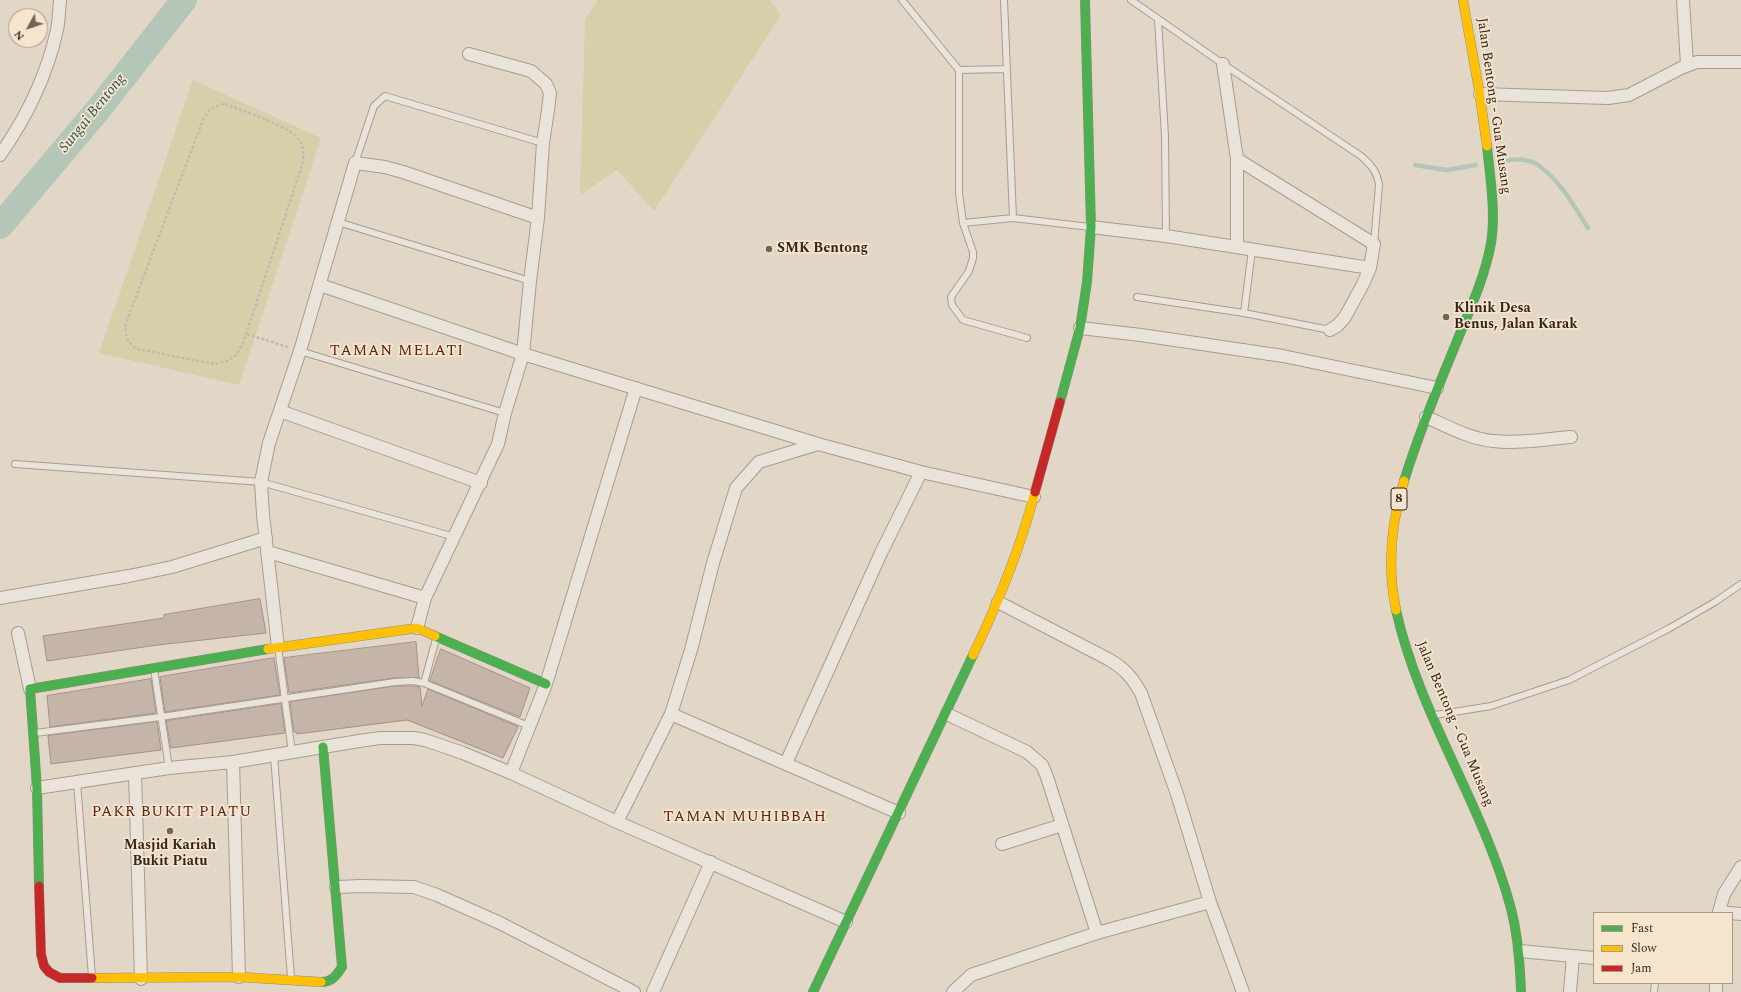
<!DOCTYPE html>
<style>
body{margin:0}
#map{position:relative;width:1741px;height:992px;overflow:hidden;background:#e2d7c7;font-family:Spectral,serif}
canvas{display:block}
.legend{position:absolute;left:1593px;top:912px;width:140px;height:72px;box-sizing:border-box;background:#f5e5cc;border:1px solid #a89885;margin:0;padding:5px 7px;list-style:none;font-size:12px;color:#34241b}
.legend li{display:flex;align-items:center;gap:8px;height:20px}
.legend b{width:20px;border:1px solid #a89885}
.north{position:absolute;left:8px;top:8px;width:40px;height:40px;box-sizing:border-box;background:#f5e5cc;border:1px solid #a89885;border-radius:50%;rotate:230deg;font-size:11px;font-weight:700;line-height:16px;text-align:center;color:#34241b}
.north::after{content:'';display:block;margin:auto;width:14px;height:18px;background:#716357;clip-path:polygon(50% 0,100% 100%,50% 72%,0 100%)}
</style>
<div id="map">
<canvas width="1741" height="992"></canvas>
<ul class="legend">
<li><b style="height:5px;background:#4caf50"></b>Fast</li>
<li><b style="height:5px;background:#ffc107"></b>Slow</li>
<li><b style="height:5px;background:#c62828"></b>Jam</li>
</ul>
<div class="north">N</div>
</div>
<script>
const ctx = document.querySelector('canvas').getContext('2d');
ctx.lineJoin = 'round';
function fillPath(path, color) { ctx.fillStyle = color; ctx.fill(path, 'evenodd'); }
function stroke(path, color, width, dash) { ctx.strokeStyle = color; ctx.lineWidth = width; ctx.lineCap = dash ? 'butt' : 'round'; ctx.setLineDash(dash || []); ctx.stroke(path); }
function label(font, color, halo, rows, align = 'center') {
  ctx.font = font + ' Spectral,serif'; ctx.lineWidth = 3.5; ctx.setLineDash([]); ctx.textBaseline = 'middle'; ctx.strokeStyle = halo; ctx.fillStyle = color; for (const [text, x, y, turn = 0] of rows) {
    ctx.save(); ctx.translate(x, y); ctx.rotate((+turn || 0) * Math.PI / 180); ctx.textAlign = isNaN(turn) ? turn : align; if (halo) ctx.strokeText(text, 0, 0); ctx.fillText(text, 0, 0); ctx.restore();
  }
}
fillPath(new Path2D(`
 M 598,0 L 770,0 L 781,15 L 654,211 L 617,170 L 580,195 L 585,19 Z
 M 193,80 L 321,138 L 239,385 L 99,353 Z`), '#d5d0a9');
stroke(new Path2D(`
 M 1502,161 C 1513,159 1528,158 1538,165 C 1560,180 1574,206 1588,228
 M 1415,165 L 1446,170 L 1476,165`), '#b4c6b8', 4.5);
stroke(new Path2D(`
 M 0,226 L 97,111 L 184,0`), '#b4c6b8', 26);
const building = new Path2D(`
 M 260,599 L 266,633 L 158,645 L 47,661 L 43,636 L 164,618 L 164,615 Z
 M 416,642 L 419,678 L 394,678 L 289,693 L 284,658 Z
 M 441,649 L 530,688 L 520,717 L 430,681 Z
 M 274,658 L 280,695 L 165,712 L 160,677 Z
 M 151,679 L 156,713 L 50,727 L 47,696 Z
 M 395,686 L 413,686 L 420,687 L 422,706 L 428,689 L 517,726 L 518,727 L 503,758 L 407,720 L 297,734 L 296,732 L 294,732 L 290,702 Z
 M 281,704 L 285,733 L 171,748 L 166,721 Z
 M 157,722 L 161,750 L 51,764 L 48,736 Z`);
fillPath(building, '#c5b5a8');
stroke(building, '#a19287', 1);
const lane = new Path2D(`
 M 902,0 L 959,70 L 959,193 L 963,223 L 973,252 L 973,258 L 969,271 L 951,297 L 952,305 L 963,320 L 1027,338
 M 1004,0 L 1013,218
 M 1131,0 L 1223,64 L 1361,156 C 1371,165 1377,171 1379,185 L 1374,244
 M 1158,19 L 1165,136 L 1166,236
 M 959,70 L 1007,69
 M 355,163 L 374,106 L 385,96 L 543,143
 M 338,222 L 530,281
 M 963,223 L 1013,218 L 1090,227
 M 1137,297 L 1244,313 L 1330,330
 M 1244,313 L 1252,250
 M 300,351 L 505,413
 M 15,464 L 261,482 L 455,537
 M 278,647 L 292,753
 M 154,669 L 169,768
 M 424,683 L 436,639
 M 1435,715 L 1491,706 L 1569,680 L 1668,629 L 1715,602 L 1741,584
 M 35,733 L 161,717 L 395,682 L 413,681 L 424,683 L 529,726
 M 274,756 L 291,978
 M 77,782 L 92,977
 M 1654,992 L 1655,983`);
const street = new Path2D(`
 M 1683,0 L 1687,65
 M 1223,64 L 1237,159 L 1237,247
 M 1480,94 L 1608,98 L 1629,95 L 1681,68 L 1697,62 L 1741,62
 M 0,155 C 26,118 47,75 57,30 C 59,21 59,10 60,0
 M 1237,159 L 1374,244 L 1370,268 L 1363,284 L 1345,317 L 1337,326 L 1330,330
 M 1091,227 L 1166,236 L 1370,268
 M 320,285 L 523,354 L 818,444
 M 1080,328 L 1141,335 L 1283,356 L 1437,388
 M 280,411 L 481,483
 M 1426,417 C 1447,426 1470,439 1493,441 C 1519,444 1546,439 1571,437
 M 268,552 L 425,598
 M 0,598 L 129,576 L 172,567 L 266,538
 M 998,602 L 1108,659 C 1125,669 1131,676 1141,693 L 1177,794 L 1210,902 L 1243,992
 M 417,628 L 425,598 L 498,444 L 505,413 L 523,354 L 530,281 L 538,218 L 543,143 L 548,110 L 550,93 L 546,84 L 531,71 L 469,54
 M 18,633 L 30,689
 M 278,647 L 263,515 L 261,482 L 269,443 L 300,351 L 355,163 L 385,167 L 403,172 L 538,218
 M 671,714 L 899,813
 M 947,714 L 1027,752 L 1042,765 L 1047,777 L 1097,933
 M 233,762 L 239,977
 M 786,763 L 881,553 L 921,472
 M 135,773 L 141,979
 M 511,773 L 546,684 L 636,388
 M 37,788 L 169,768 L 233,762 L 359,741 L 380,738 L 414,738 L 425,740 L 463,753 L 511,773 L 617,822 L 846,922
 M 617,822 L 671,714 L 691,650 L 713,563 L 736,488 L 759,462 L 818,444 L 921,472 L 1034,497
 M 1002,844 L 1062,825
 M 1741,867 L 1724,894 L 1719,912 L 1741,914
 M 336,887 L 361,886 L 414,887 L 437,895 L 500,923 L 634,992
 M 1520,951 L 1594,958
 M 653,992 L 711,862
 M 953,992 L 971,975 L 1097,933 L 1210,902
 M 1570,992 L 1573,956
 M 1716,992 L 1716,983`);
const fast = new Path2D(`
 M 1060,402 L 1080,328 L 1087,282 L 1091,227 L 1085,0
 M 1404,481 C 1419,433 1438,387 1457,341 C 1470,309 1485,277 1491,243 C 1496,212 1490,177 1487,146
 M 1396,610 C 1419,714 1482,803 1510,905 C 1518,933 1520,962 1521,992
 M 435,636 L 546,684
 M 39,886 L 37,788 L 30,689 L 268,649
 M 321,982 C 332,982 336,976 342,967 L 323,747
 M 813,992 L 973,655`);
const slow = new Path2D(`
 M 1463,0 L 1479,90 L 1487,146
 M 1396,610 C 1387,566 1391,523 1404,481
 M 268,649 L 417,628 L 435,636
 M 973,655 C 999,601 1020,550 1035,492
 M 92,978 L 239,977 L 321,982`);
const jam = new Path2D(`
 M 1035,492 L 1060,402
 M 39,886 L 41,954 L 44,966 L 49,972 L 60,978 L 92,978`);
stroke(lane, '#a69c91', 8);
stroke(street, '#a69c91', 14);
stroke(fast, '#968c81', 10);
stroke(slow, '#968c81', 10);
stroke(jam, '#968c81', 10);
stroke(new Path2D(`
 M 225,104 C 242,111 291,126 300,141 C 304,147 303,155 303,162 L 243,343 L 236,355 L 227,361 L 214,364 L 137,349 C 126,342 125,335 126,323 L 203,120 C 208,110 212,106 225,104 Z
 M 247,334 L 288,347`), '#c2bab1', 2.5, [3, 2]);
stroke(lane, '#eae3d9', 6);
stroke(street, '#eae3d9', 12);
stroke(fast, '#4caf50', 9);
stroke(slow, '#ffc107', 9);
stroke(jam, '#c62828', 9);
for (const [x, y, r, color] of [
 [769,249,4,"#716357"],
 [1446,317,4,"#716357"],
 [170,831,4,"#716357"]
]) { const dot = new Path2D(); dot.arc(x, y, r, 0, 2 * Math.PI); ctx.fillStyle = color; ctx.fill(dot); stroke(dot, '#f5e5cc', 1.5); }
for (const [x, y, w] of [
 [1399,499,16]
]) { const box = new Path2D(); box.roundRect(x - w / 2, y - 11, w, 22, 3); ctx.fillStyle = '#f5e5cc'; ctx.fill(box); stroke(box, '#34241b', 1); }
label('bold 13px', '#34241b', null, [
 ["8",1399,499]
]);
label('14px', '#34241b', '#f5e5cc', [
 ["Jalan Bentong - Gua Musang",1493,106,82],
 ["Jalan Bentong - Gua Musang",1454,724,67]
]);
label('bold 14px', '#34241b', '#f5e5cc', [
 ["SMK Bentong",777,249],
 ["Klinik Desa",1454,309],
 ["Benus, Jalan Karak",1454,325],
 ["Masjid Kariah",170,846,"center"],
 ["Bukit Piatu",170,862,"center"]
], 'left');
label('italic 15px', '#2a534c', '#f5e5cc', [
 ["Sungai Bentong",93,114,-51]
]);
ctx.letterSpacing = '1px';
label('15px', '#60221a', '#f5e5cc', [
 ["TAMAN MELATI",397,352],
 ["PAKR BUKIT PIATU",172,813],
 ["TAMAN MUHIBBAH",745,818]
]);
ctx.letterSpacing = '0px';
</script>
